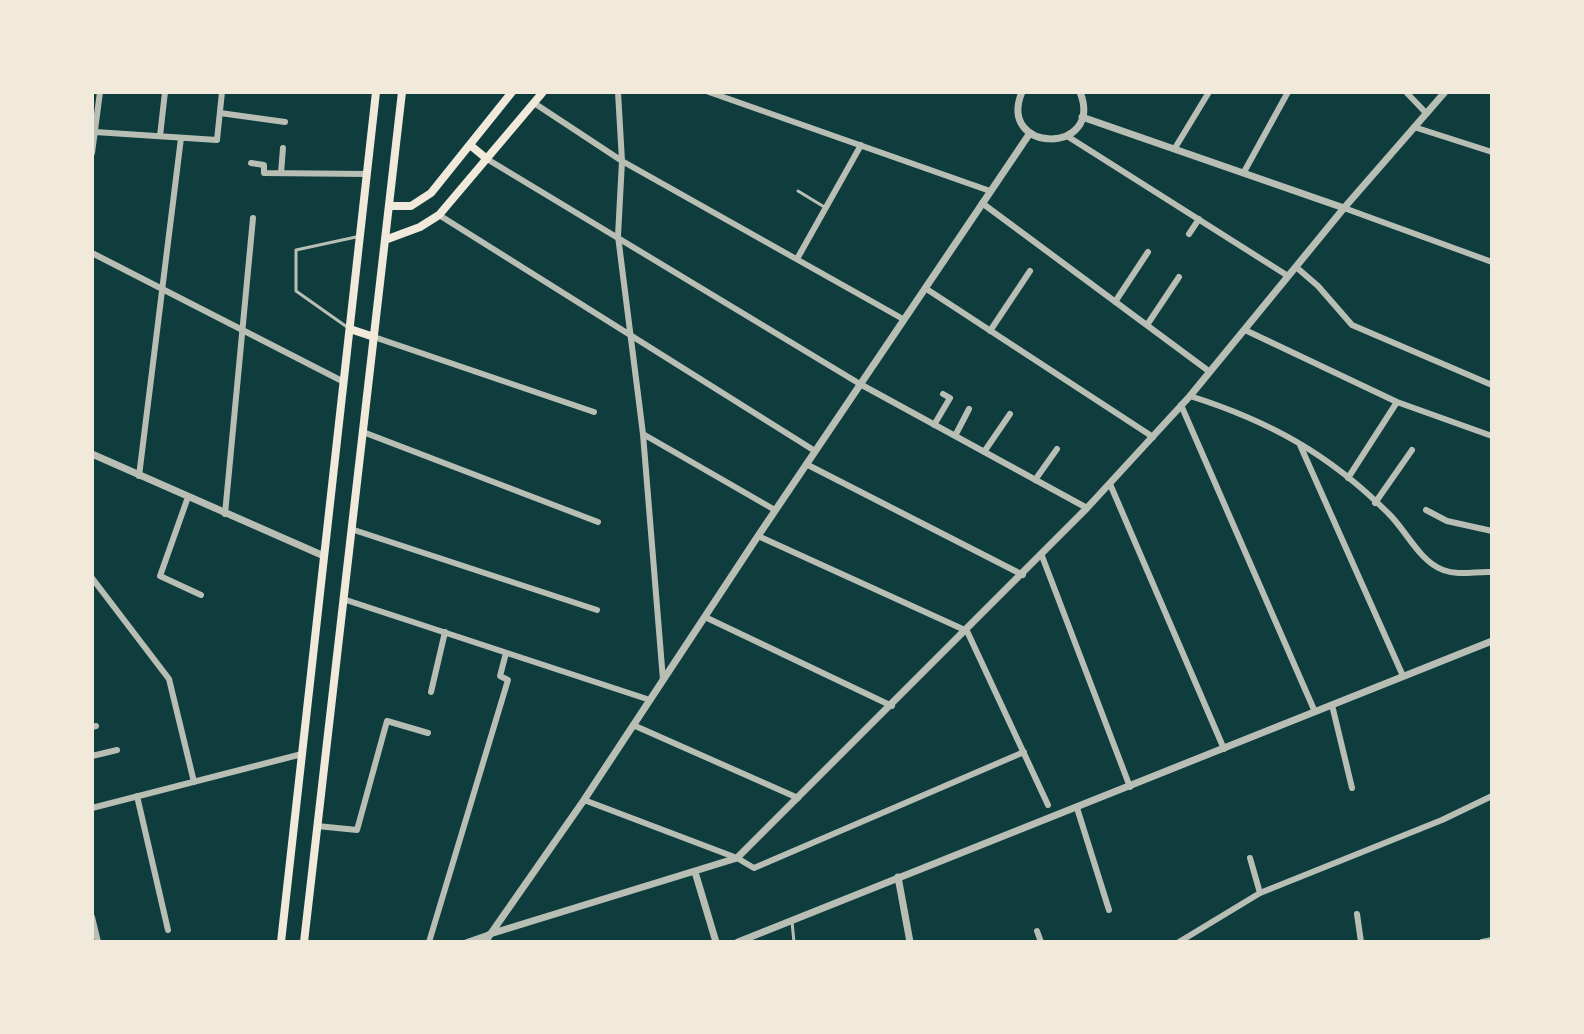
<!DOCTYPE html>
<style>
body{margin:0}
#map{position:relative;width:1584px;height:1034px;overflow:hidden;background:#0f3d3e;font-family:"Noto Sans",sans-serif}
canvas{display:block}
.frame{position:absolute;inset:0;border:94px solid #f1e9da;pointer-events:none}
</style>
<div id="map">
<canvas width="1584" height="1034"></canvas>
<div class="frame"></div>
</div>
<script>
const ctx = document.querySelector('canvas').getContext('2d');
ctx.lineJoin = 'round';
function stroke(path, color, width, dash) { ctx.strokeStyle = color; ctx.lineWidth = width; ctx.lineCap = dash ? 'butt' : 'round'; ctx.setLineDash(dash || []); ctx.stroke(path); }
stroke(new Path2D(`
 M 798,191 L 826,208
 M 347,327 L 296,291 L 296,250 L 356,237
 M 792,922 L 794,942`), '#b8beb3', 3);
stroke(new Path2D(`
 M 618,92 L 622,161 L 618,236 L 643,434 L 663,680
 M 709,92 L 990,191
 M 1406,92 L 1426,113
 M 534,103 L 622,161 L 903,319
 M 220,113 L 285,122
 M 1414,127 L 1492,152
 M 95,132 L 217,140 L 222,92
 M 160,136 L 165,92
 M 1067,136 L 1288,276
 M 1175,148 L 1209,92
 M 92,153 L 100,92
 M 487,159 L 860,384 L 1087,508
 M 251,163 L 264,165 L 264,173 L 367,174
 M 1244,172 L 1288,92
 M 281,173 L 283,148
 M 982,203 L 1210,372
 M 1344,208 L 1492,262
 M 439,215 L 815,451
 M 1189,234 L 1199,219
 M 92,253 L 344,382
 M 797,259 L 861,145
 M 1296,267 L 1318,286 L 1352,325 L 1492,385
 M 925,288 L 1153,437
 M 1115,302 L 1148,252
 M 1147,325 L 1179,277
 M 1245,330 L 1397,402 L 1492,436
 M 990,331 L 1030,271
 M 374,337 L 594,412
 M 1190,396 C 1269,421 1329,454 1388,513 C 1406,530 1419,561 1443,570 C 1459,576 1476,571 1492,572
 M 1181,405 L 1315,712
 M 934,425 L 950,398 L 943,394
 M 363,432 L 598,522
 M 643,434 L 775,510
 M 955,436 L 969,409
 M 1300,445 L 1403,676
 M 984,452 L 1010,414
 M 806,464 L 1023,575
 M 139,476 L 181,138
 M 1348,478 L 1397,402
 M 1035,480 L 1057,449
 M 1110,484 L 1224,749
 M 188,497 L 160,576 L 201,595
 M 1375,503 L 1412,450
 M 1426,510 L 1447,521 L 1492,531
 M 225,514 L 253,218
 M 351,529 L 597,610
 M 758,536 L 967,631 L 1048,805
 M 1042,556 L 1130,787
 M 92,578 L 169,679 L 194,782
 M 343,599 L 650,700
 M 705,617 L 892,706
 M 431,692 L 445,632
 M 1332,705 L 1352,788
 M 633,725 L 798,798
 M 92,727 L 96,726
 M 92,756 L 117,750
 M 137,796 L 168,930
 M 584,800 L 737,858 L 754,868 L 1024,752
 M 92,808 L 302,754
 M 1077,808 L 1109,910
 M 317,826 L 357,830 L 387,721 L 428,733
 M 1250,858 L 1260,893
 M 1357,914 L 1361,942
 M 92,917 L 98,942
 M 1037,931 L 1041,942
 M 429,942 L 508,680 L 500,676 L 506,653
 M 467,942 L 490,934
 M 1179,942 L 1260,893 L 1442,820 L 1492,796
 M 1482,942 L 1492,940`), '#b8beb3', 6);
stroke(new Path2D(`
 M 1022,92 C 996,154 1105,155 1080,92
 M 1082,117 L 1344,208
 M 92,454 L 324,556
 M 695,872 L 716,942
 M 898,877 L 910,942
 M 490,934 L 737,858 L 1087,508 L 1190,396 L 1344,208 L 1445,92
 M 485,942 L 584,800 L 758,536 L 1030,133
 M 738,942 L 1492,641`), '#b8beb3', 7);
stroke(new Path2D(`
 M 470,145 L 487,159
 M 389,206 L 411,206 L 431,193 L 512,92
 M 385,240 L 420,227 L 439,215 L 543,92
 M 350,329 L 374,337
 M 281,942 L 376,92
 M 304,942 L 402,92`), '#f1e9da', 8);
</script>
